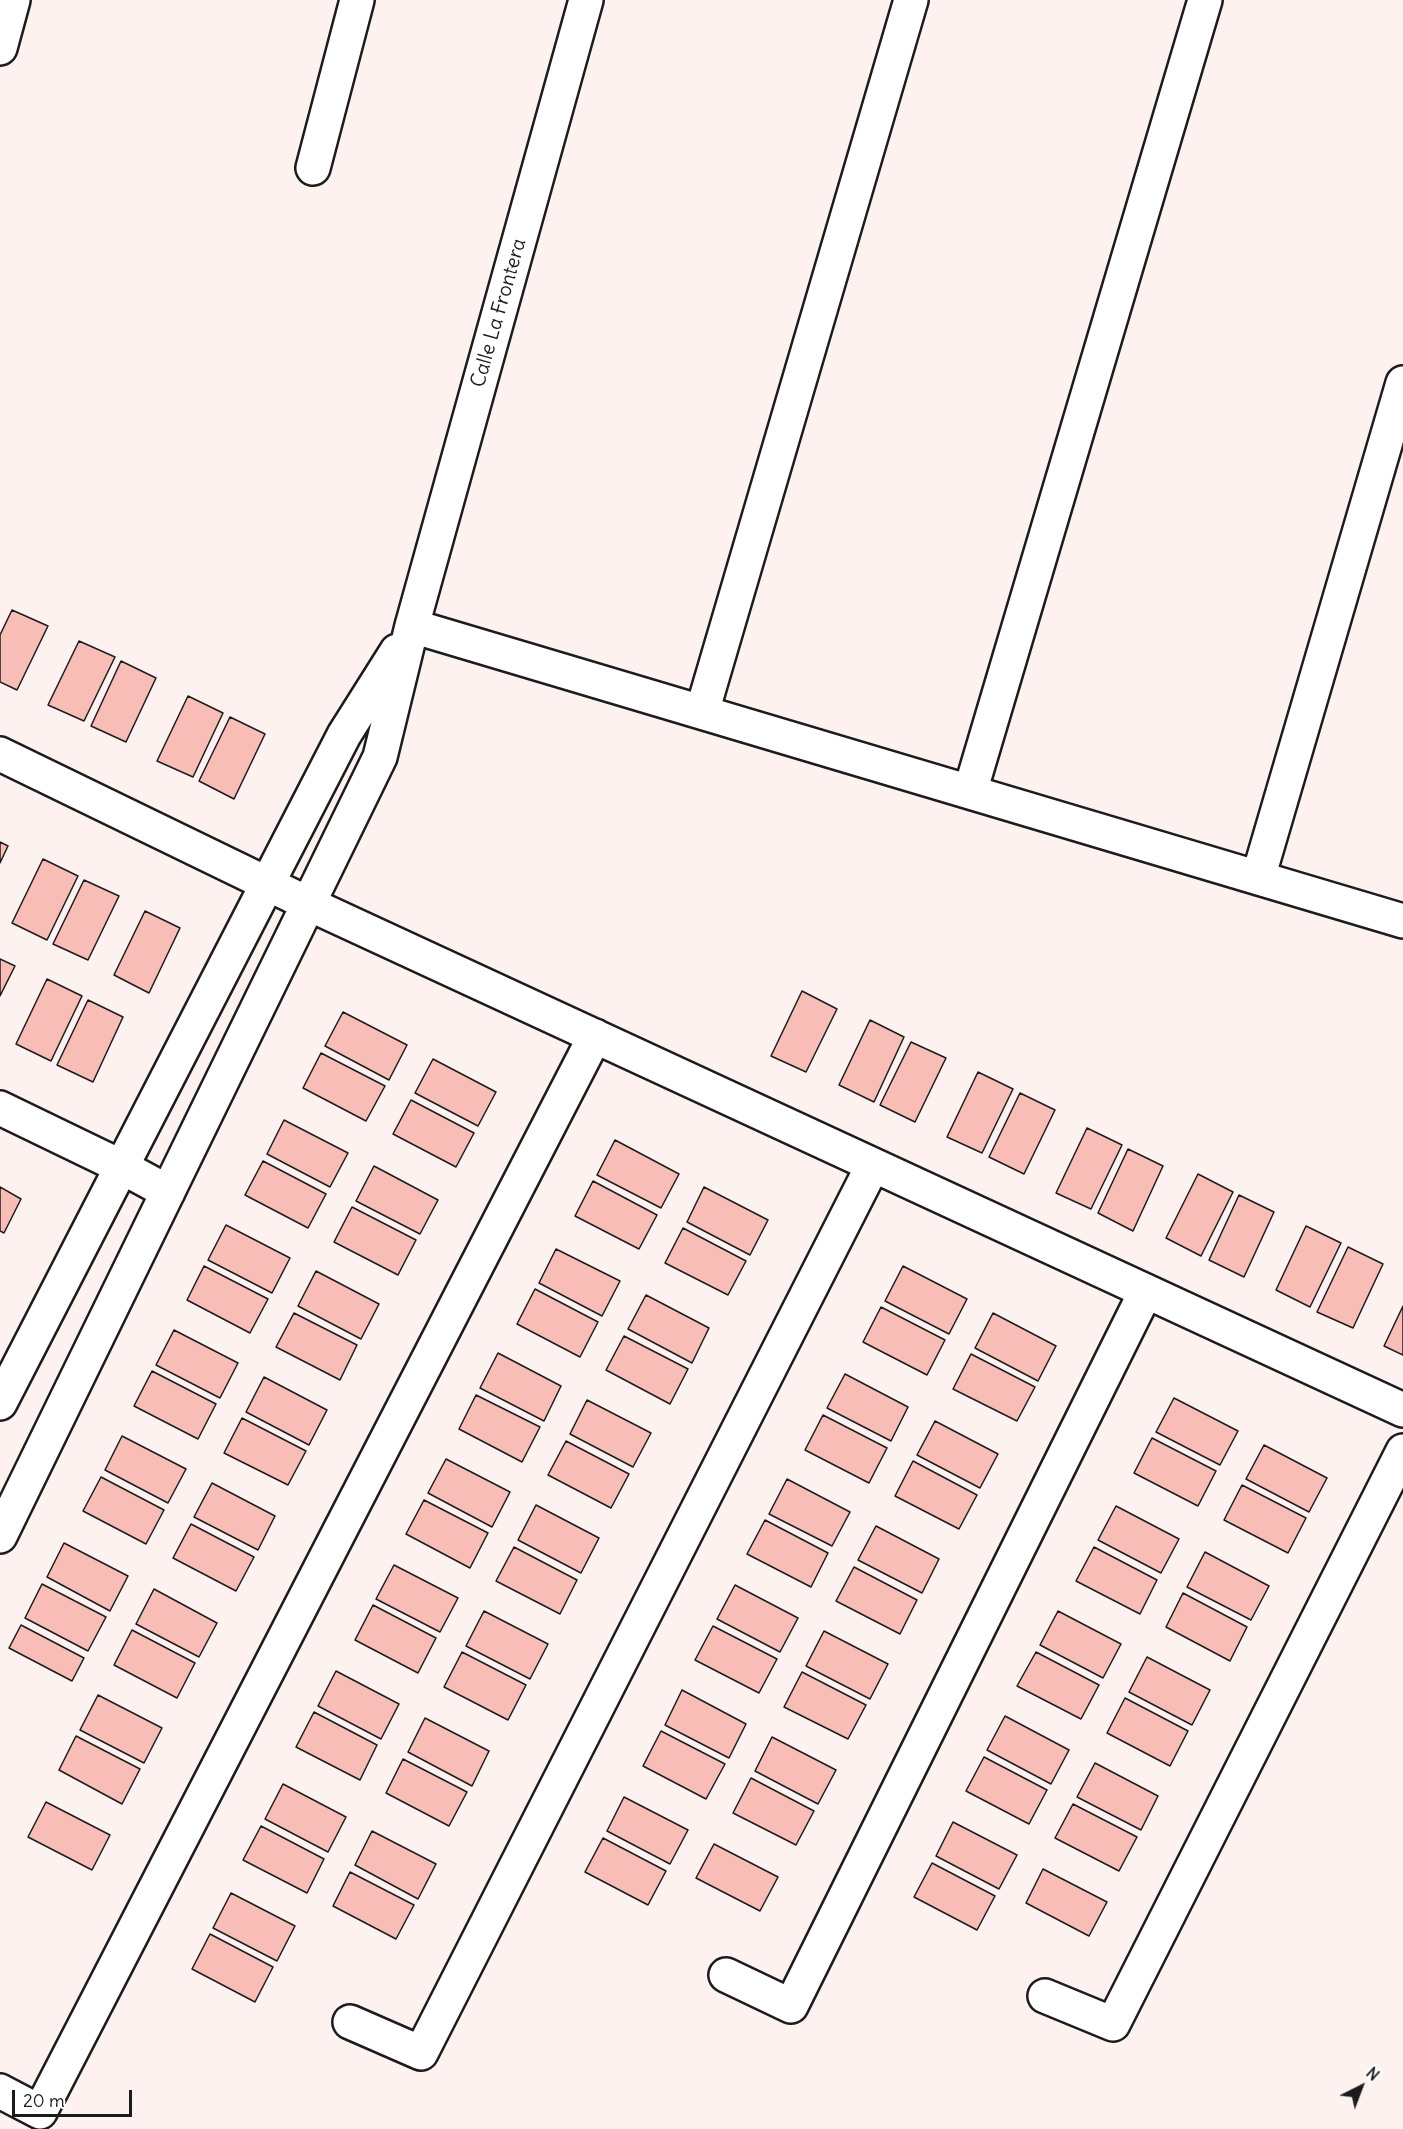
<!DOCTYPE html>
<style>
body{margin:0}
#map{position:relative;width:1403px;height:2129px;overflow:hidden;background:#fef2f1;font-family:Delius,sans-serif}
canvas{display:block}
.north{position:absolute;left:1331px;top:2057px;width:60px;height:60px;-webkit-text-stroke:4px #fff;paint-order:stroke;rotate:42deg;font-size:16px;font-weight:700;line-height:24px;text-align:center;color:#1c1c1c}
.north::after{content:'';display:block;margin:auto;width:21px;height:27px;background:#1c1c1c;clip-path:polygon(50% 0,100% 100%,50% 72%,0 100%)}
.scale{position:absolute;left:12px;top:2090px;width:120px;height:27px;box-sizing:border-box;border:3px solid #1c1c1c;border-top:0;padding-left:8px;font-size:18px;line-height:21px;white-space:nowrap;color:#1c1c1c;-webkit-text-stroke:4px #fff;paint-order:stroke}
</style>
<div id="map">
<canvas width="1403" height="2129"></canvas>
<div class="north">N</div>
<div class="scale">20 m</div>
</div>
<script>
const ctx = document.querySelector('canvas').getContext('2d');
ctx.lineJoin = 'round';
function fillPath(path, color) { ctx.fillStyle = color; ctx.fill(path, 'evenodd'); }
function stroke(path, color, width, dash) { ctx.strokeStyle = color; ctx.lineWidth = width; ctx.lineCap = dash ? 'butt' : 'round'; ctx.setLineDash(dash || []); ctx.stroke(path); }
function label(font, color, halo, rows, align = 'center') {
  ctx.font = font + ' Delius,sans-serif'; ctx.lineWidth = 4.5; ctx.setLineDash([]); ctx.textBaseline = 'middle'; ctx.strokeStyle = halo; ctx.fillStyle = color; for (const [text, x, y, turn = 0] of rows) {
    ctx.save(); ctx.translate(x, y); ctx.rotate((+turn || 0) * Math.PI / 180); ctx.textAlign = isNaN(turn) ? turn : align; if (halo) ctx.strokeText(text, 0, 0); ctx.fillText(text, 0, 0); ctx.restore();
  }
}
const building = new Path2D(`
 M 12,610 L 48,626 L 17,690 L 0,682 L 0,635 Z
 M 79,641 L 115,657 L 84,721 L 48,705 Z
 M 121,661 L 156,678 L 126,742 L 91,726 Z
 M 188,696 L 223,713 L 193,777 L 157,761 Z
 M 230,717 L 265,734 L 234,799 L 199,781 Z
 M 0,842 L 8,846 L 0,863 Z
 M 43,859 L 78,876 L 47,940 L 12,923 Z
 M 84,880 L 119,896 L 88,960 L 53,944 Z
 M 145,911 L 180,928 L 149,993 L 114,975 Z
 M 0,959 L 15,966 L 0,996 Z
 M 47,979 L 82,996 L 51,1061 L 16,1044 Z
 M 802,991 L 837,1009 L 806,1072 L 771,1056 Z
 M 88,1000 L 123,1017 L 93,1082 L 57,1065 Z
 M 343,1012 L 407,1045 L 389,1080 L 325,1046 Z
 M 870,1020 L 904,1037 L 874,1102 L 839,1085 Z
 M 911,1042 L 946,1058 L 915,1122 L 880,1105 Z
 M 321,1053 L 385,1086 L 366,1121 L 303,1088 Z
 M 433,1059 L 496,1092 L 478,1126 L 415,1093 Z
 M 978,1072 L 1013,1089 L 982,1153 L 947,1137 Z
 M 1020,1093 L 1055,1110 L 1024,1174 L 989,1157 Z
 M 411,1100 L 474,1133 L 456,1167 L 393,1134 Z
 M 284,1120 L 348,1153 L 330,1187 L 267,1154 Z
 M 1087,1128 L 1122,1145 L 1091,1209 L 1056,1193 Z
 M 615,1140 L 679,1174 L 661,1208 L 597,1175 Z
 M 1128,1149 L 1163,1166 L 1133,1231 L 1098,1213 Z
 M 263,1161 L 326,1194 L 308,1228 L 245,1195 Z
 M 374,1166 L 438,1200 L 420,1234 L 356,1201 Z
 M 1198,1174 L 1233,1192 L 1201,1256 L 1166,1238 Z
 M 593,1181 L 657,1215 L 639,1249 L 575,1216 Z
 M 0,1187 L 21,1199 L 4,1233 L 0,1231 Z
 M 704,1187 L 768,1220 L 750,1255 L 687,1222 Z
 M 1239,1195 L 1274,1212 L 1244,1277 L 1209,1260 Z
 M 352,1207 L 416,1240 L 398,1275 L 334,1242 Z
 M 226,1225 L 290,1258 L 272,1293 L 208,1260 Z
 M 1306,1226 L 1341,1243 L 1310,1307 L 1276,1290 Z
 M 683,1228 L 746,1261 L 728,1295 L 665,1263 Z
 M 1348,1247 L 1383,1264 L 1353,1328 L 1317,1312 Z
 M 556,1249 L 620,1281 L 602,1316 L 539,1283 Z
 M 204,1266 L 268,1299 L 250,1333 L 187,1300 Z
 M 903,1266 L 967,1299 L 949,1334 L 885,1301 Z
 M 316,1271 L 379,1304 L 361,1339 L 298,1306 Z
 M 535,1289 L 598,1322 L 580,1357 L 517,1324 Z
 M 646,1295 L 709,1328 L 692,1363 L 628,1329 Z
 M 1403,1306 L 1403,1355 L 1384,1346 Z
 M 881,1307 L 945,1340 L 927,1375 L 863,1342 Z
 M 294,1313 L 357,1345 L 340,1380 L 276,1347 Z
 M 993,1313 L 1056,1346 L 1038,1381 L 975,1348 Z
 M 174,1330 L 238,1363 L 220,1398 L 156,1365 Z
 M 624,1336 L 688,1369 L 670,1404 L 606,1370 Z
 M 498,1353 L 561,1386 L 544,1421 L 480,1388 Z
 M 971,1354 L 1035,1387 L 1017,1421 L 953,1389 Z
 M 152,1371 L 216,1404 L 198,1439 L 134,1406 Z
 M 845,1374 L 908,1407 L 891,1441 L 827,1408 Z
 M 264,1377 L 327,1410 L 309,1445 L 246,1412 Z
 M 476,1395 L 540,1427 L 522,1462 L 459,1429 Z
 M 1174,1398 L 1238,1431 L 1220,1465 L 1156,1432 Z
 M 587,1400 L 651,1433 L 633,1467 L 570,1434 Z
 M 823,1415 L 887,1448 L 869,1483 L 805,1450 Z
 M 242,1418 L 306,1451 L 288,1485 L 224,1453 Z
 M 935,1421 L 998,1454 L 980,1488 L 917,1455 Z
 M 122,1436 L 186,1469 L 168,1503 L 105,1470 Z
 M 1152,1438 L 1216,1471 L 1198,1506 L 1134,1473 Z
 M 566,1441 L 629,1474 L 611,1508 L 548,1475 Z
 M 1264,1445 L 1327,1478 L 1309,1512 L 1246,1479 Z
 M 446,1459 L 510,1492 L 492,1527 L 428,1493 Z
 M 913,1461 L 977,1495 L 959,1529 L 895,1496 Z
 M 101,1477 L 164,1510 L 146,1544 L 83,1511 Z
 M 787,1479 L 850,1512 L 832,1546 L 769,1514 Z
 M 212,1483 L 275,1516 L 258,1550 L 194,1517 Z
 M 1242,1485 L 1306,1518 L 1288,1553 L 1224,1520 Z
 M 424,1500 L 488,1533 L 470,1568 L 406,1534 Z
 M 536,1505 L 599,1538 L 581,1573 L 518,1540 Z
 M 1116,1506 L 1179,1539 L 1161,1573 L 1098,1540 Z
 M 765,1520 L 828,1553 L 811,1587 L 747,1554 Z
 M 191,1524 L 254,1557 L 236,1591 L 173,1558 Z
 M 876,1526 L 939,1559 L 922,1593 L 858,1560 Z
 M 64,1543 L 128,1576 L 110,1611 L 47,1577 Z
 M 514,1547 L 577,1580 L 560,1614 L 496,1581 Z
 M 1094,1547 L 1157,1580 L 1140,1614 L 1076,1581 Z
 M 1205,1552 L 1269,1586 L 1251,1620 L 1187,1587 Z
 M 394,1565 L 458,1598 L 440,1632 L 376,1599 Z
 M 854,1567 L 917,1600 L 900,1634 L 836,1601 Z
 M 42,1584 L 106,1617 L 88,1651 L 25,1618 Z
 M 735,1585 L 798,1618 L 780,1652 L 717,1619 Z
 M 154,1589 L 217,1623 L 199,1657 L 136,1624 Z
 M 1183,1593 L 1247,1627 L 1230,1661 L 1166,1627 Z
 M 373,1605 L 436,1638 L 418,1673 L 355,1640 Z
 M 484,1611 L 548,1644 L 530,1679 L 466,1646 Z
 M 1058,1611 L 1121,1644 L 1103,1678 L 1040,1645 Z
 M 21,1625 L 84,1658 L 72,1681 L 9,1648 Z
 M 713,1626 L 777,1659 L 759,1693 L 695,1660 Z
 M 132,1630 L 195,1663 L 177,1698 L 114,1665 Z
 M 824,1631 L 888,1664 L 870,1699 L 806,1666 Z
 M 462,1652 L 526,1685 L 508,1720 L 444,1687 Z
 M 1036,1652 L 1099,1685 L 1081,1719 L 1017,1686 Z
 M 1147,1657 L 1210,1690 L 1192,1725 L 1129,1692 Z
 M 336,1671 L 399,1704 L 381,1739 L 318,1706 Z
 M 802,1672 L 866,1705 L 848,1739 L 784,1707 Z
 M 682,1690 L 746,1724 L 729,1758 L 665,1725 Z
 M 98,1695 L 162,1728 L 144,1763 L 80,1730 Z
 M 1125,1698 L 1188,1731 L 1170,1766 L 1107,1733 Z
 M 314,1712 L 377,1745 L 360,1780 L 296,1747 Z
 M 1005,1716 L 1069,1750 L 1051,1784 L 987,1750 Z
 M 425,1718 L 489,1751 L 472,1786 L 408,1752 Z
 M 661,1731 L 725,1764 L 706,1799 L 643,1766 Z
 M 76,1736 L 140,1769 L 122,1804 L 59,1770 Z
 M 772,1737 L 836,1770 L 818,1804 L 755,1771 Z
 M 984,1757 L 1047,1790 L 1029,1824 L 966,1791 Z
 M 403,1759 L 467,1792 L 449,1826 L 386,1793 Z
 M 1095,1763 L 1158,1796 L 1141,1830 L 1077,1797 Z
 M 751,1778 L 814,1811 L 796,1845 L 733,1813 Z
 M 283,1784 L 346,1817 L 328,1852 L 265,1819 Z
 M 624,1797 L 688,1830 L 670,1864 L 607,1831 Z
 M 46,1802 L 110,1835 L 92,1870 L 28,1837 Z
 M 1073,1804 L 1137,1837 L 1119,1871 L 1055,1838 Z
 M 953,1822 L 1017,1855 L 999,1889 L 936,1856 Z
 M 261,1826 L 324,1859 L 307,1893 L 243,1860 Z
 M 372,1831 L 436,1864 L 418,1899 L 355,1865 Z
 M 603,1838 L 666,1871 L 648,1905 L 585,1872 Z
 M 714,1844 L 778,1877 L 760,1911 L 696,1878 Z
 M 932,1863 L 995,1896 L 977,1930 L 914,1897 Z
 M 1043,1869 L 1107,1902 L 1089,1936 L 1026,1903 Z
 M 350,1872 L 414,1905 L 396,1939 L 333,1906 Z
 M 231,1893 L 295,1926 L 277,1961 L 213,1928 Z
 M 210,1934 L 273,1967 L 255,2002 L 192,1969 Z`);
fillPath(building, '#f8bdb7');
stroke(building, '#1c1c1c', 1.5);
const minor = new Path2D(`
 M 0,48 L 13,0
 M 313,168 L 357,0
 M 412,626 L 1403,921
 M 702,712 L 911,0
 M 0,754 L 309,904 L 1403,1410
 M 970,792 L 1205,0
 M 1258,878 L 1403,383
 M 0,1108 L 122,1167 L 168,1192
 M 0,1403 L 344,735 L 397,651
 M 0,1536 L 380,757 L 412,626 L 586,0
 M 726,1975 L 791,2006 L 1146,1291
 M 1045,1996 L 1113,2024 L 1403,1451
 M 350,2022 L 421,2053 L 873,1165
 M 0,2091 L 40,2112 L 595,1036`);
stroke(minor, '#1c1c1c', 38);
stroke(minor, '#fff', 33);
label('20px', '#1c1c1c', '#fff', [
 ["Calle La Frontera",499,313,-74]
]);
</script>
